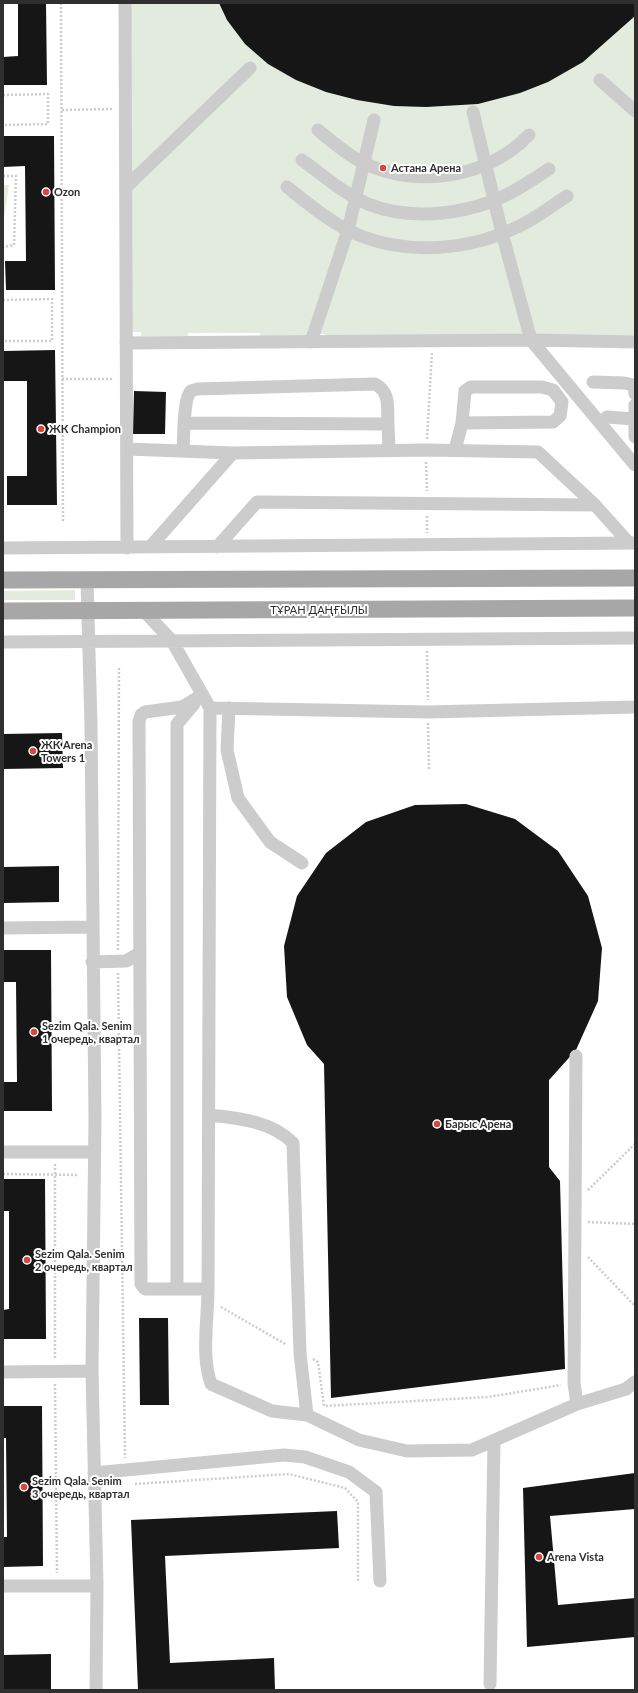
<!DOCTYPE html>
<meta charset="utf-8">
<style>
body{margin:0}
#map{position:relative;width:638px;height:1693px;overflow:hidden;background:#fff;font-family:Lato,sans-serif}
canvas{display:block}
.frame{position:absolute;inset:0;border:4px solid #2f2f2f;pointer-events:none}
</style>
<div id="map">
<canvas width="638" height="1693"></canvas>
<div class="frame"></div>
</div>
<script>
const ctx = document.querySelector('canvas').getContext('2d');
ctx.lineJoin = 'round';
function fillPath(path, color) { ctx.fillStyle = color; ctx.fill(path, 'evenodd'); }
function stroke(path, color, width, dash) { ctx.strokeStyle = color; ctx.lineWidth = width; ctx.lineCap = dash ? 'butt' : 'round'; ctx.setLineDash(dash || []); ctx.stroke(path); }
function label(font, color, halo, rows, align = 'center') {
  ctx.font = font + ' Lato,sans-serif'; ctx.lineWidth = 4; ctx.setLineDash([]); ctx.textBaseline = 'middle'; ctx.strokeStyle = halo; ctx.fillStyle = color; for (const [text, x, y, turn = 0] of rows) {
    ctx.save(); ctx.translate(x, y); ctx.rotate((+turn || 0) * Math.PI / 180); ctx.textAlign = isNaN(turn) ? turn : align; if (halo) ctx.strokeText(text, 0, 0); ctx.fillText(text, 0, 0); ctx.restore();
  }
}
fillPath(new Path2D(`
 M 129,3 L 635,3 L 635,336 L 325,336 L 325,334 L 312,334 L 311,336 L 260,336 L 260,333 L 188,333 L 188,336 L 141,336 L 141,332 L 130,332 Z
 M 3,185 L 9,185 L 3,224 Z
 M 75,590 L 75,600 L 3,600 L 3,591 Z`), '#e3ebde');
fillPath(new Path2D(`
 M 18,3 L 46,3 L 47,85 L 3,85 L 3,57 L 18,56 Z
 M 219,3 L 635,3 L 635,16 L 583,62 L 548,82 L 520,93 L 478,104 L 426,107 L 394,106 L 357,100 L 326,92 L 296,80 L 268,64 L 245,44 L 227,20 Z
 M 3,136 L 54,136 L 55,290 L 6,290 L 5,261 L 26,261 L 25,166 L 3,167 Z
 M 55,350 L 57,505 L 7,505 L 7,476 L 27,476 L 27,381 L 4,381 L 4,351 Z
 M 134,391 L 166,392 L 165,434 L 133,434 Z
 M 62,733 L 63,768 L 3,769 L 3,734 Z
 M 466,804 L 515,819 L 558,851 L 588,896 L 602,948 L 598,1001 L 576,1050 L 549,1080 L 549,1167 L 560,1181 L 565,1369 L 331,1398 L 324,1064 L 307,1045 L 287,997 L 284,946 L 297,896 L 326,853 L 366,822 L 415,805 Z
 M 59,866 L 59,902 L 3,903 L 3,867 Z
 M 3,950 L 51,950 L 52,1111 L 3,1111 L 3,1082 L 17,1082 L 16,982 L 3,982 Z
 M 3,1179 L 45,1179 L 46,1339 L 3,1339 L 3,1310 L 9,1309 L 9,1211 L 3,1211 Z
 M 139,1318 L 168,1318 L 169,1405 L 140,1405 Z
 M 3,1406 L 42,1406 L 43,1566 L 3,1567 L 3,1537 L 7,1537 L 6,1438 L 3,1438 Z
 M 635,1473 L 635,1509 L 550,1516 L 558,1605 L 635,1598 L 635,1637 L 527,1647 L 523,1488 Z
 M 337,1511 L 339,1548 L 165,1556 L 170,1663 L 274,1658 L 275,1690 L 138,1690 L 131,1520 Z
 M 51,1654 L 51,1690 L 3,1690 L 3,1655 Z`), '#161616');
stroke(new Path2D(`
 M 61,3 L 63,522
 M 3,95 L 48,94 L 48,124 L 3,125
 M 62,110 L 113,109
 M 3,176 L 16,176 L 14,245 L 3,247
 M 3,300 L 52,299 L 52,341 L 3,341
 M 62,379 L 114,379
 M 427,439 L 432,352
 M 426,462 L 427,491
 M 427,516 L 427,533
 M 427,651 L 428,700
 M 428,723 L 429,769
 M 118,950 L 119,667
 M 118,973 L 125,1458
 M 55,1164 L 55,1359
 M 3,1174 L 77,1175
 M 588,1190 L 635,1144
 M 588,1222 L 635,1224
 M 588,1257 L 635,1306
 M 221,1307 L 287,1345
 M 313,1359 L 318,1362 L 324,1406 L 488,1397 L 561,1385
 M 55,1384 L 57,1573
 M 135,1484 L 289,1474 L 345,1488 L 358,1502 L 358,1581`), '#ccc', 2.5, [2, 2]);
stroke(new Path2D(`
 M 125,3 L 127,548
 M 600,80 L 635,111
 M 473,112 L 502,233 L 531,340 L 635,465
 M 318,130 C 331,141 345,153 360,161 C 414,189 486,179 529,135
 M 302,160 C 323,175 344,194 368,204 C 413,222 471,214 512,192 C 525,185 537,177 549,169
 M 126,187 L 250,68
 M 287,187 C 310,205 333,225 361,236 C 409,255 469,250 515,228 C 534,220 550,207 567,196
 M 311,342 L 348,230 L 374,120
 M 126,343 L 531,340 L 635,342
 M 593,382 L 624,383 L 634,385 L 635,394
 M 635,405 L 635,437
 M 607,417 L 634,419
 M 388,424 L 389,451
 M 127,449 L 233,453 L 426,450 L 538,452 L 595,505
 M 183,450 C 184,439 183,398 191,391 C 193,390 195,390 197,389 L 375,384 C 391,392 387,409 388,424 L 185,423
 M 455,450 L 462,423 L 465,391 L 471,387 L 542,387 L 553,390 L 562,402 L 560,416 L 553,422 L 462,423
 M 150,547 L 233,453
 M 217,547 L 257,502 L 595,505 L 629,543
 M 3,548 L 635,543
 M 87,580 L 91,725 L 95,1119 L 92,1371 L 97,1586 L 96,1690
 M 144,611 L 172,641 L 210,708 L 428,712 L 635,707
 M 3,642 L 635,638
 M 202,695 L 182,707 L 145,712 L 141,715 L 139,721 L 141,1284 L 145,1289 L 208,1289
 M 210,708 L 208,1289 C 208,1319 201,1355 211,1384 L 272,1411 L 307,1415 L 359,1440 L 407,1451 L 472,1450 L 577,1404
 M 229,708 L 227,750 L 238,798 L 270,842 L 302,863
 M 3,928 L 92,927
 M 92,962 L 126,961 L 140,953
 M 576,1056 L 574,1383 L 577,1404 L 626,1389 L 635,1382
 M 209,1115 C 238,1118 272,1121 293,1143 L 300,1353 L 307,1415
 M 3,1152 L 94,1152
 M 177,1288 L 177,724 L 194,704
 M 3,1372 L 92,1371
 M 94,1473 L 284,1455 L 305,1457 L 349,1472 L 376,1492 L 380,1581
 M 3,1586 L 97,1586
 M 490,1684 L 494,1441`), '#ccc', 13);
stroke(new Path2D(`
 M 3,580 L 635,578
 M 3,611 L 635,608`), '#a7a7a7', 17);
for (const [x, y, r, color] of [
 [383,168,4,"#d54741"],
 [46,192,4,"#d54741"],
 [41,429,4,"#d54741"],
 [33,751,4,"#d54741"],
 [34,1032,4,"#d54741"],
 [437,1124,4,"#d54741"],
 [27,1260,4,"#d54741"],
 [24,1487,4,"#d54741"],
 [539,1557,4,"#d54741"]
]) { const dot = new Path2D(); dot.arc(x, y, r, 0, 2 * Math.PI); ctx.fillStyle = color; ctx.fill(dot); stroke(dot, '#fff', 1.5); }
label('bold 11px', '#2f2f2f', '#fff', [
 ["Астана Арена",391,168],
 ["Ozon",54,192],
 ["ЖК Champion",49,429],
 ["ЖК Arena",41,745],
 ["Towers 1",41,758],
 ["Sezim Qala. Senim",42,1026],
 ["1 очередь, квартал",42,1039],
 ["Барыс Арена",445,1124],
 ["Sezim Qala. Senim",35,1254],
 ["2 очередь, квартал",35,1267],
 ["Sezim Qala. Senim",32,1481],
 ["3 очередь, квартал",32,1494],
 ["Arena Vista",547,1557]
], 'left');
label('11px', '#2f2f2f', '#fff', [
 ["ТҰРАН ДАҢҒЫЛЫ",319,610]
]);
</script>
